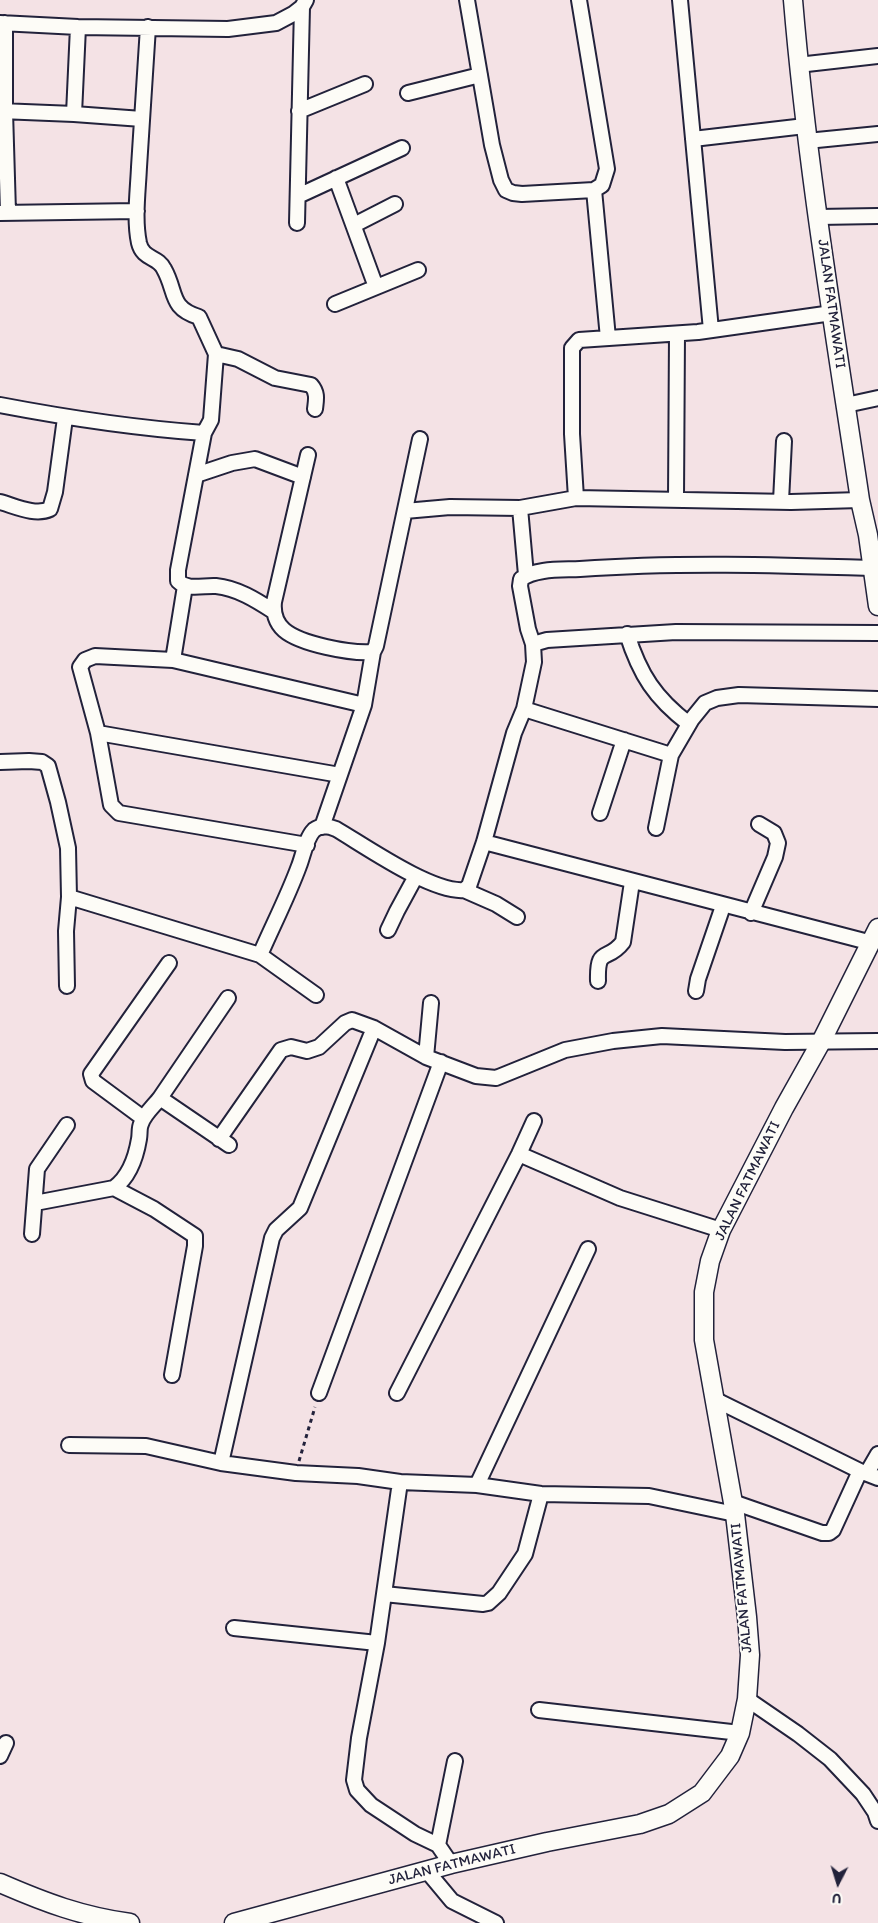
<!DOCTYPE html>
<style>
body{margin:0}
#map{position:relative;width:878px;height:1923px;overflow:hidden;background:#f4e2e5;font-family:Itim,sans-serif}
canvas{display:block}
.north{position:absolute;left:813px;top:1858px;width:50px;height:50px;-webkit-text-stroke:4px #fdfcf7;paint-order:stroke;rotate:185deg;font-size:14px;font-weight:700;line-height:20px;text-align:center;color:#22223b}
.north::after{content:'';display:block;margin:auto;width:18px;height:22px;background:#22223b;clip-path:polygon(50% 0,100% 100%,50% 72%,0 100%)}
</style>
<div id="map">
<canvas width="878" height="1923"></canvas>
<div class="north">U</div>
</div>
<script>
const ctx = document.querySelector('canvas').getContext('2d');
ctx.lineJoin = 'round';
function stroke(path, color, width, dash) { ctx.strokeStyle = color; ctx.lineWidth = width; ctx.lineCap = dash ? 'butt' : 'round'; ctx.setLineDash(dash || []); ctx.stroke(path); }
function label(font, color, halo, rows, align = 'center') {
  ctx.font = font + ' Itim,sans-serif'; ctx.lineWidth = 4; ctx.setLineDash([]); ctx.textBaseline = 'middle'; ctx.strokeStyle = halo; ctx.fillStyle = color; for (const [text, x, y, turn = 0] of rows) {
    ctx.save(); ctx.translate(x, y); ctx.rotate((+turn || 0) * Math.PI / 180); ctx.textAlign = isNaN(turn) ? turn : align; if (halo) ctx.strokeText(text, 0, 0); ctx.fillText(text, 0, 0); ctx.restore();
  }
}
const minor = new Path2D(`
 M 467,0 L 492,145 L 501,180 L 506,190 L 513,193 L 522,194 L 594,190 L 602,185 L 607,169 L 579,0
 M 680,0 L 711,330
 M 0,23 L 78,27 L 228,29 L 276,23 L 293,14 L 302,7 L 306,0
 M 5,23 L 5,111 L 8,212
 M 148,27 C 145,74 142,120 139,167 C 138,191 134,219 139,243 C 143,260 158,256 164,269 C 177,292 169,308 199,317 L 216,354 L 211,420 L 204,433 L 178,570 L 178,581 C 188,591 204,585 216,586 C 237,588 256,600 273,611
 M 798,65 L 878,56
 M 408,93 L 480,75
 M 0,111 L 74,114 L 142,119
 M 299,111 L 365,84
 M 74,114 L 78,27
 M 693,139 L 805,126
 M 807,141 L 878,134
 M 336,178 L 376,287
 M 594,190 L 608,338
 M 298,196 L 402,148
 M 0,213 L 137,211
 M 818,217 L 878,216
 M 297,223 L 302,7
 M 354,225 L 395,204
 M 335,304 L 418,270
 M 216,354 L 238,359 L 275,378 L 311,385 C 318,393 316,400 315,409
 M 0,405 C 68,418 135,428 204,433
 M 846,405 L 878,398
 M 308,455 L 274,602 C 273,612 276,623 284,630 C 300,644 351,654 373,652 L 376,646 L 420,439
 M 196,475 L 232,463 L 255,459 L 303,477
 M 576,498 L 572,434 L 572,348 L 579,340 L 698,332 L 832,313
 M 676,499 L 677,334
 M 781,501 L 784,441
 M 0,502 C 15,506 35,516 50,509 L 55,492 L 65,418
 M 520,508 L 526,575
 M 405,511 L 450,507 L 520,508 L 576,498 L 791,502 L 860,500
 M 627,634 C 640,675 655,698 689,724
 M 533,644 L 547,640 L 676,632 L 878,633
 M 173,660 L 185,586
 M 524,709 L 671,755
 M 98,733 L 340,775
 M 0,762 L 29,761 L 42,762 L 48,766 L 58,802 L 68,848 L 69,897 L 66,931 L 67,986
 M 600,813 L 624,740
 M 322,827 L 364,705 L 373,652
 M 656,828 L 671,755 L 692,719 L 705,703 L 717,698 L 739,695 L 878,699
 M 484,842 L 872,943
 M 307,845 L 119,813 L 111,805 L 98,733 L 80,667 L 85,660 L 95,656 L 173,660 L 364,705
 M 464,890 L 496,904 L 517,917
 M 69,897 L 260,955 L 316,995
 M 751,913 L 775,857 L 778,843 L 774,833 L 759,824
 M 388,930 L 397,911 L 416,876
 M 260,955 C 273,925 288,896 299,866 C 303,856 306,838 314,830 C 320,825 329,826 336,829 C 365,846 432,893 464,890 L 469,886 L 484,842 L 514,733 L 524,709 L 534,662 L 533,644 L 528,629 L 520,586 L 521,579 C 536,568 562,570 580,569 C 677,562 775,565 872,568
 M 598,981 C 597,945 607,963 623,942 L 632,882
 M 696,991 L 698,979 L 723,906
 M 228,998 L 160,1098 L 229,1145
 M 374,1028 L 300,1208 L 276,1230 L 272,1238 L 221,1463 L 296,1473 L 358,1476 L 400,1482
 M 426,1057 L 431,1003
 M 143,1118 L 93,1081 L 91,1074 L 169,963
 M 219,1139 L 281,1050 L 291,1047 L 307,1051 L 319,1047 L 345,1023 L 352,1020 L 374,1028 L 426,1057 L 476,1076 L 496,1078 L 565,1050 L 613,1041 L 662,1036 L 785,1042 L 878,1041
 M 519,1154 L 620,1198 L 721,1230
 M 114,1188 L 154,1209 L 195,1236 L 195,1246 L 172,1375
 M 35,1203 L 114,1188 C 129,1177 136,1157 139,1139 C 140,1134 139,1128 141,1124 C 144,1114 154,1106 160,1098
 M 32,1234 L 37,1169 L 67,1125
 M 319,1393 L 441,1062
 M 397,1393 L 519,1154 L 534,1121
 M 716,1400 L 860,1471 L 878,1478
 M 69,1445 L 146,1446 L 221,1463
 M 867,1473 L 878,1454
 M 477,1485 L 588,1249
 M 733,1502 L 822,1533 L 829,1533 L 833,1530 L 860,1471
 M 384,1594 L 483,1604 L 488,1603 L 499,1593 L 525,1554 L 541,1494
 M 234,1628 L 377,1643
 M 747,1699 L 798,1734 L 830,1759 L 863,1794 L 875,1812 L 878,1821
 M 539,1710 L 740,1733
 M 0,1756 L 6,1743
 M 438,1845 L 455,1761
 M 451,1864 L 438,1845 L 415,1834 L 371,1805 L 357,1790 L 354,1780 L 359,1738 L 377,1643 L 400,1482 L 477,1485 L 541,1494 L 649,1496 L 735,1514
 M 427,1871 L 452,1901 L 496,1923`);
const tertiary = new Path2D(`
 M 793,0 C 807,168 835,333 860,500 L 868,535 L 878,606
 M 0,1883 C 46,1903 81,1916 130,1923
 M 234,1923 L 451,1864 L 547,1842 L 640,1824 L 669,1814 L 702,1793 L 730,1756 L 740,1733 L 747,1699 L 750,1655 L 747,1617 L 735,1514 L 704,1340 L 704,1292 L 710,1261 L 721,1230 L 784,1108 L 821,1042 L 878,928`);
stroke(minor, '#22223b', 18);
stroke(tertiary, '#22223b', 21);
stroke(new Path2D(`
 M 299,1461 L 315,1407`), '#22223b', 3, [4, 4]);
stroke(minor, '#fdfcf7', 14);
stroke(tertiary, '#fdfcf7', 18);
label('15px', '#22223b', '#fdfcf7', [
 ["JALAN FATMAWATI",831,304,82],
 ["JALAN FATMAWATI",748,1181,-64],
 ["JALAN FATMAWATI",742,1588,-95],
 ["JALAN FATMAWATI",452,1865,-14]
]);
</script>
